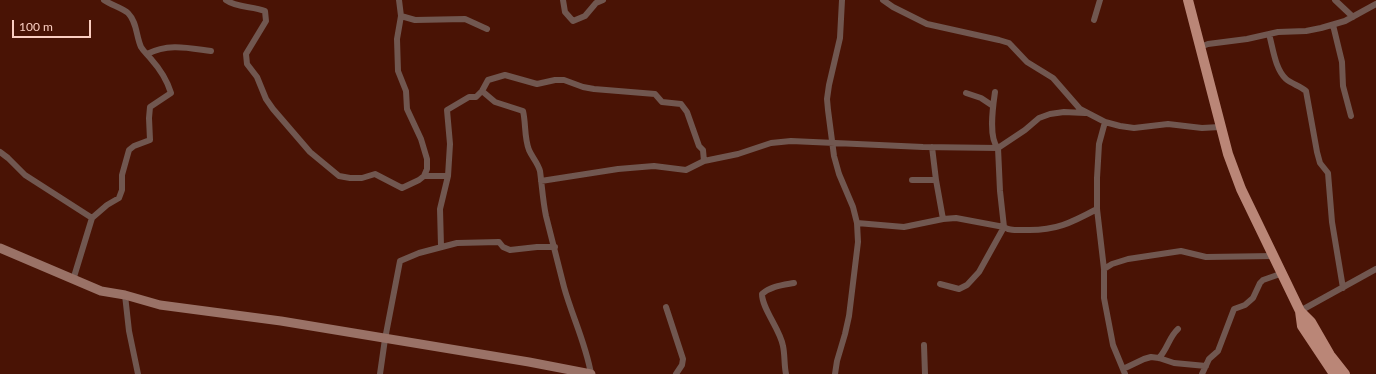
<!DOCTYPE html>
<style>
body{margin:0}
#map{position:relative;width:1376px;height:374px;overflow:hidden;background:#491305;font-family:Lato,sans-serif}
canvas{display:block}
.scale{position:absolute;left:12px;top:20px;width:79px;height:18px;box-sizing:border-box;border:2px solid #facdc1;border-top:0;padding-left:5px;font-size:12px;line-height:14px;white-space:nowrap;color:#facdc1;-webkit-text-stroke:3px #491305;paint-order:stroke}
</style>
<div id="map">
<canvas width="1376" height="374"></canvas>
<div class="scale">100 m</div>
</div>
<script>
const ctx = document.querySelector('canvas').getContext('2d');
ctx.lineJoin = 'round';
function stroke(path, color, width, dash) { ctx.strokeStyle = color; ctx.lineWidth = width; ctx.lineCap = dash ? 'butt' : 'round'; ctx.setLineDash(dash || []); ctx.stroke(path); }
stroke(new Path2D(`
 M 226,0 C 237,8 253,6 265,11 L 266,21 L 246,54 L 247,64 L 257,77 L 266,99 L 273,109 L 310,152 L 339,176 L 350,178 L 362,178 L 375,174 L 402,188 L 419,180 L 424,176 L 427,169 L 427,159 L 421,139 L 407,109 L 406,91 L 398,71 L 397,39 L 401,16 L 399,0
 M 563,0 L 565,12 L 573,21 L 585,16 L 596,3 L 603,0
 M 883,0 L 893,7 L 927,24 L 999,40 L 1009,43 L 1027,62 L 1053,78 L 1080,109 L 1105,122 L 1120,126 L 1134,128 L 1168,124 L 1202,128 L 1220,127
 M 1335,0 L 1353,17
 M 401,16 L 415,20 L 465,19 L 487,29
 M 1094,20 L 1100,0
 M 1333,25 L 1342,62 L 1343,86 L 1351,116
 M 1269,34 C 1273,48 1275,69 1286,79 C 1292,84 1300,86 1306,91 L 1317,152 L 1320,163 L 1328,173 L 1332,222 L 1343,288
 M 1200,47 L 1208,44 L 1247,39 L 1278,32 L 1306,31 L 1321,28 L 1345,21 L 1376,4
 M 147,54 C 169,43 188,48 211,51
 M 482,91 L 495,102 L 523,111 C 526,123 524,137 529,150 C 532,157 538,163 540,171 C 542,186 543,202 546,216 C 552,240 558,264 564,287 C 572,316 586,344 591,374
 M 966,93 L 981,98 L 993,106
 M 1105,122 L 1099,144 L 1097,178 L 1097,209 L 1104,269 L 1104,298 L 1113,345 L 1125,374
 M 0,152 L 8,158 L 25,175 L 92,218
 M 424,176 L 448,176
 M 912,180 L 936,180 L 932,147
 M 936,180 L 943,219
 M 541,181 L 618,169 L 654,166 L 686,170 L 704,161 L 738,154 L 771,143 L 791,141 L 923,147 L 998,148 C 988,138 993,106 995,92
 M 857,223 L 904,227 L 943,219 L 956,218 L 1004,227 C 1010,231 1017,230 1025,230 C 1055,231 1071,223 1097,209
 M 441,246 L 440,209 L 448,176 L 450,144 L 447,110 L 469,97 L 476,97 L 482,91 L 488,80 L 505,75 L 537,84 L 555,80 L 564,80 L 583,87 L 594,89 L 655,94 L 662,102 L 681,104 L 687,112 L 699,146 L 703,150 L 704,161
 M 1104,269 L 1112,264 L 1128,259 L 1181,251 L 1206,257 L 1274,256
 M 73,280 L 92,218 L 107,205 L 119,198 L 122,190 L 122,175 L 129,150 L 134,146 L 150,140 L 149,118 L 150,107 L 171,93 C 167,80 160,69 151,59 C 148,55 144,52 141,47 C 136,36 137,22 128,13 C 123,8 111,5 104,0
 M 940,284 L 959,289 L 967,285 L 979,272 L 1004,227 L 1000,191 L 998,148 L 1025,130 L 1039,118 L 1050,114 L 1064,112 L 1085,113
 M 125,295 L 129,331 L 138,374
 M 666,307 L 683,359 L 682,365 L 676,374
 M 1300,311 L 1376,269
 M 924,345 L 925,374
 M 1159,358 C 1168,348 1169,337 1178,329
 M 1123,369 L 1144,359 L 1151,357 L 1159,358 L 1174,363 L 1206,366
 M 380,374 L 385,339 L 400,261 L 419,253 L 457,243 L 499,242 L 503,247 L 510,250 L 537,247 L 555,247
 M 786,374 C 784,365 785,355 783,346 C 780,329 762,309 762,294 C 771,286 783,285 794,283
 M 835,374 L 837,361 L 845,334 L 849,316 L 858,242 L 857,223 L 853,207 L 839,174 L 834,156 L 828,110 L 827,99 L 829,85 L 840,38 L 842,0
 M 1202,374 L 1209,359 L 1218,351 L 1234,309 L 1245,305 L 1253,298 L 1260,283 L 1263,280 L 1283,273`), '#715750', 6);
stroke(new Path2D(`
 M 0,248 L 101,291 L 125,295 L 160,305 L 281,321 L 529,362 L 591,374`), '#9a7267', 9);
stroke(new Path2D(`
 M 1188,0 L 1228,154 L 1241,189 L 1300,311 L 1311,322 L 1330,355 L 1345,374
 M 1300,311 L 1302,326 L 1334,374`), '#ba8677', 10);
</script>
